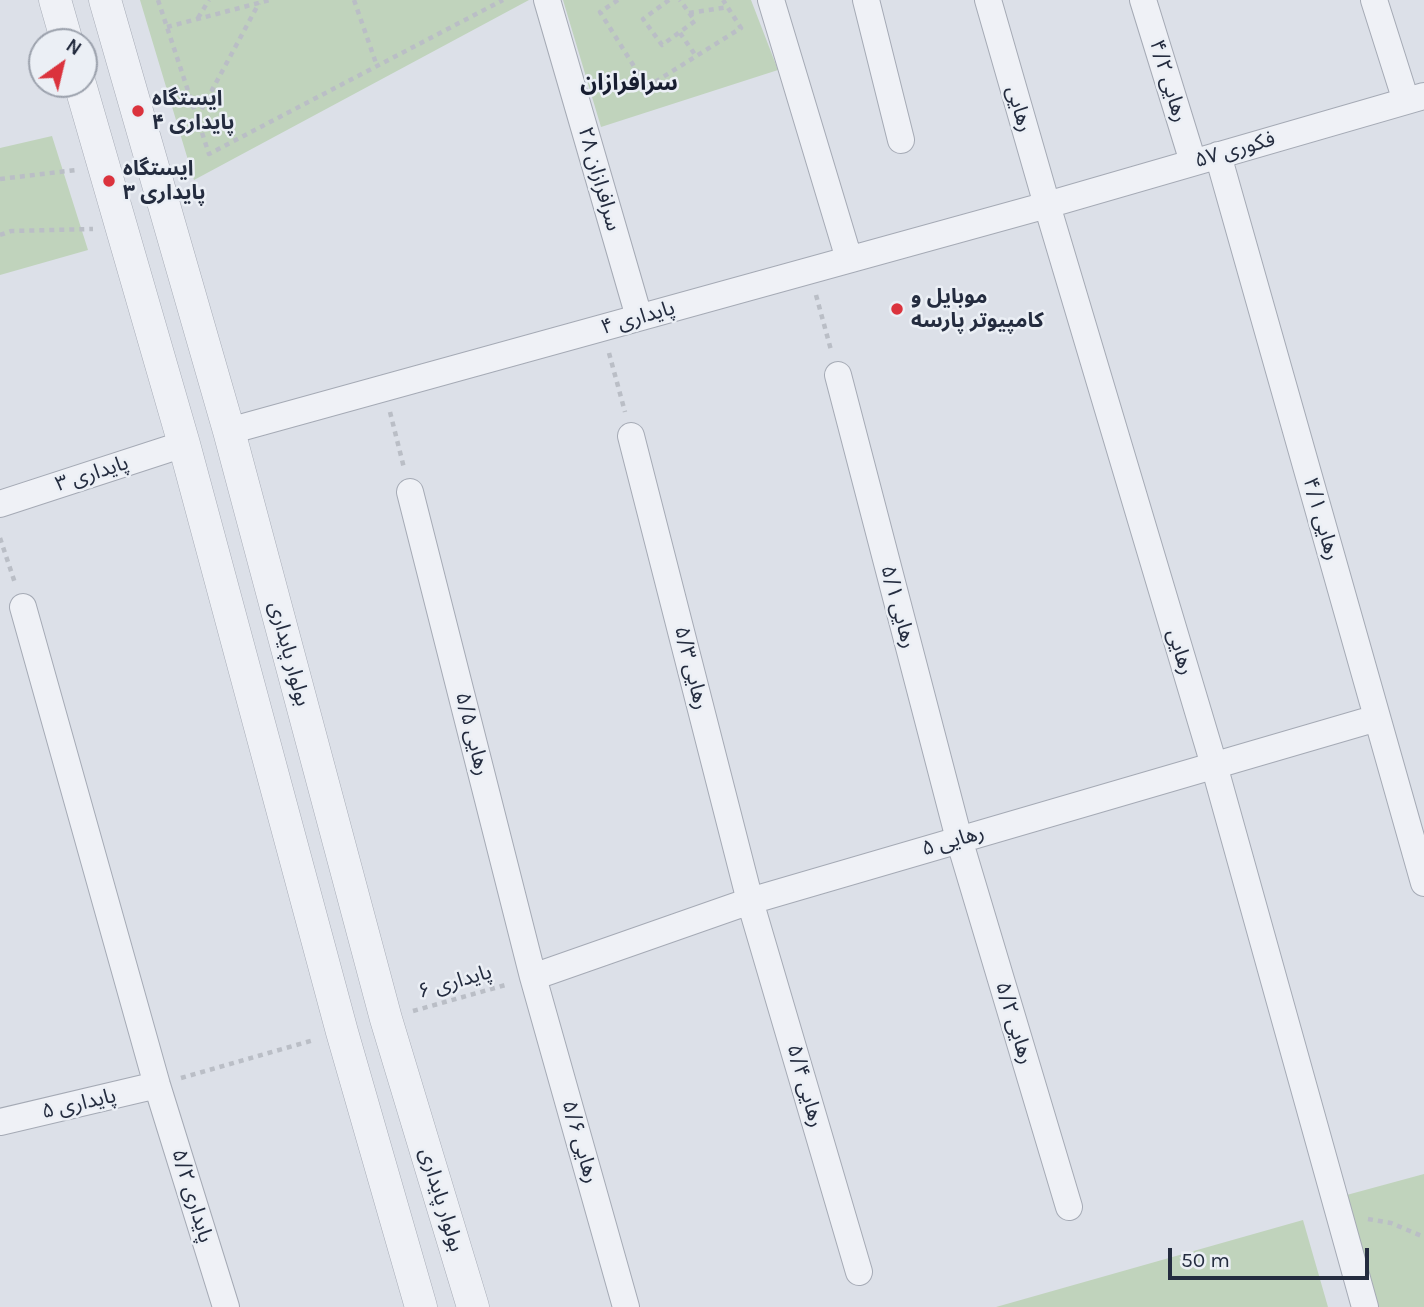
<!DOCTYPE html>
<meta charset="utf-8">
<style>
body{margin:0}
#map{position:relative;width:1424px;height:1307px;overflow:hidden;background:#dce0e8;font-family:Karla,sans-serif}
canvas{display:block}
.north{position:absolute;left:28px;top:28px;width:70px;height:70px;box-sizing:border-box;background:#ebeff5;border:2px solid #9ba1ac;border-radius:50%;rotate:34deg;font-size:19px;font-weight:700;line-height:28px;text-align:center;color:#242c3f}
.north::after{content:'';display:block;margin:auto;width:24px;height:32px;background:#db333d;clip-path:polygon(50% 0,100% 100%,50% 72%,0 100%)}
.scale{position:absolute;left:1168px;top:1248px;width:201px;height:32px;box-sizing:border-box;border:4px solid #242c3f;border-top:0;padding-left:9px;font-size:21px;line-height:24px;white-space:nowrap;color:#242c3f;-webkit-text-stroke:5px #ebeff5;paint-order:stroke}
</style>
<div id="map">
<canvas width="1424" height="1307"></canvas>
<div class="north">N</div>
<div class="scale">50 m</div>
</div>
<script>
const ctx = document.querySelector('canvas').getContext('2d');
ctx.lineJoin = 'round';
function fillPath(path, color) { ctx.fillStyle = color; ctx.fill(path, 'evenodd'); }
function stroke(path, color, width, dash) { ctx.strokeStyle = color; ctx.lineWidth = width; ctx.lineCap = dash ? 'butt' : 'round'; ctx.setLineDash(dash || []); ctx.stroke(path); }
function label(font, color, halo, rows, align = 'center') {
  ctx.font = font + ' Karla,"Noto Sans Arabic",sans-serif'; ctx.lineWidth = 5; ctx.setLineDash([]); ctx.textBaseline = 'middle'; ctx.strokeStyle = halo; ctx.fillStyle = color; for (const [text, x, y, turn = 0] of rows) {
    ctx.save(); ctx.translate(x, y); ctx.rotate((+turn || 0) * Math.PI / 180); ctx.textAlign = isNaN(turn) ? turn : align; if (halo) ctx.strokeText(text, 0, 0); ctx.fillText(text, 0, 0); ctx.restore();
  }
}
fillPath(new Path2D(`
 M 140,0 L 529,0 L 194,180 Z
 M 563,0 L 751,0 L 778,70 L 601,127 Z
 M 52,136 L 88,250 L 0,275 L 0,148 Z
 M 1424,1174 L 1424,1307 L 1378,1307 L 1343,1196 Z
 M 1303,1220 L 1328,1307 L 996,1307 Z`), '#c0d3bc');
const minor = new Path2D(`
 M 547,0 L 639,317
 M 771,0 L 849,259
 M 866,0 L 901,140
 M 988,0 L 1047,205 L 1214,765 L 1365,1307
 M 1143,0 L 1193,162
 M 1374,0 L 1406,101
 M 1218,155 L 1424,883
 M 838,375 L 959,839 L 1069,1207
 M 229,431 L 1047,205 L 1424,96
 M 631,436 L 750,901 L 859,1272
 M 410,492 L 533,977 L 626,1307
 M 0,504 L 184,444
 M 23,607 L 157,1085 L 226,1307
 M 533,977 L 750,901 L 1377,718
 M 0,1122 L 157,1085`);
const tertiary = new Path2D(`
 M 55,0 L 67,42
 M 105,0 L 229,431 L 386,1019 L 473,1307
 M 80,84 L 184,444 L 342,1032 L 421,1307`);
stroke(minor, '#a5aab5', 28);
stroke(tertiary, '#a5aab5', 33);
stroke(new Path2D(`
 M 158,0 L 209,154 L 503,0
 M 354,0 L 377,66
 M 618,0 L 600,12 L 647,87 L 741,28 L 723,0
 M 669,0 L 643,19 L 662,45 L 695,21 L 680,0
 M 689,13 L 728,7
 M 198,18 L 209,0
 M 167,27 L 270,0
 M 680,33 L 696,56
 M 197,118 L 259,3
 M 0,179 L 76,170
 M 0,235 L 11,231 L 93,229
 M 816,295 L 831,350
 M 609,353 L 625,412
 M 390,412 L 404,468
 M 0,538 L 15,583
 M 413,1011 L 509,984
 M 181,1078 L 314,1040
 M 1368,1219 L 1391,1223 L 1424,1237`), '#babec6', 4.5, [5, 5]);
stroke(minor, '#eff1f6', 26);
stroke(tertiary, '#eff1f6', 32);
for (const [x, y, r, color] of [
 [138,111,7,"#db333d"],
 [109,181,7,"#db333d"],
 [897,309,7,"#db333d"]
]) { const dot = new Path2D(); dot.arc(x, y, r, 0, 2 * Math.PI); ctx.fillStyle = color; ctx.fill(dot); stroke(dot, '#ebeff5', 2.5); }
label('21px', '#242c3f', '#ebeff5', [
 ["رهایی ۴/۲",1168,81,73],
 ["رهایی",1019,109,74],
 ["فکوری ۵۷",1235,150,-16],
 ["سرافرازان ۲۸",599,179,74],
 ["پایداری ۴",638,318,-16],
 ["پایداری ۳",92,474,-18],
 ["رهایی ۴/۱",1321,519,74],
 ["رهایی ۵/۱",898,607,75],
 ["رهایی",1180,652,73],
 ["بولوار پایداری",289,654,75],
 ["رهایی ۵/۳",691,668,76],
 ["رهایی ۵/۵",472,734,76],
 ["رهایی ۵",953,841,-16],
 ["پایداری ۶",455,982,-16],
 ["رهایی ۵/۲",1014,1023,73],
 ["رهایی ۵/۴",805,1086,74],
 ["پایداری ۵",79,1104,-13],
 ["رهایی ۵/۶",580,1142,74],
 ["پایداری ۵/۲",192,1196,73],
 ["بولوار پایداری",441,1200,73]
]);
label('bold 21px', '#242c3f', '#ebeff5', [
 ["ایستگاه",152,99],
 ["پایداری ۴",152,123],
 ["ایستگاه",123,169],
 ["پایداری ۳",123,193],
 ["موبایل و",911,297],
 ["کامپیوتر پارسه",911,321]
], 'left');
label('bold 23px', '#171d30', '#ebeff5', [
 ["سرافرازان",629,83]
]);
</script>
